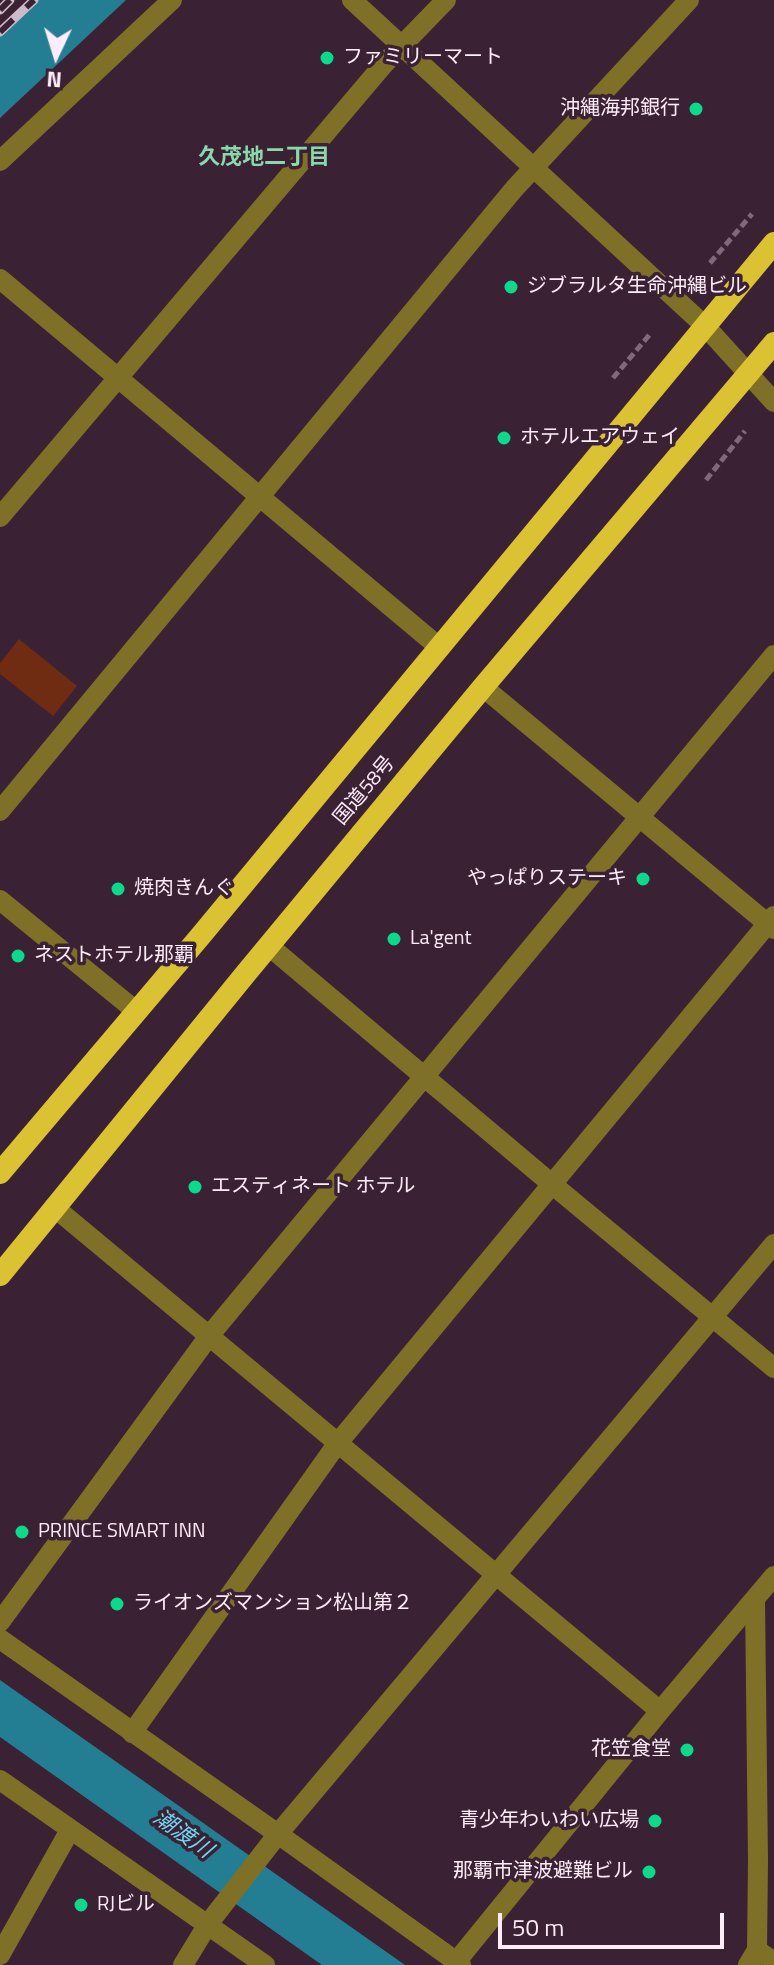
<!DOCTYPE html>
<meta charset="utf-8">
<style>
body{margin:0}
#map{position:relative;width:774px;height:1965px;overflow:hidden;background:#3b2134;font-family:"Titillium Web",sans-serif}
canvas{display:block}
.north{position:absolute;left:16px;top:16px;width:80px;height:80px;-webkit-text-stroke:6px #3b2134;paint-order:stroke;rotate:184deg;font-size:22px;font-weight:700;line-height:32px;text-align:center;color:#feecf8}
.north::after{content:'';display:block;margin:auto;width:28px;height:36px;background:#feecf8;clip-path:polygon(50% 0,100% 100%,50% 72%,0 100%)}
.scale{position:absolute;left:498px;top:1913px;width:226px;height:36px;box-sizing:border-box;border:4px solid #feecf8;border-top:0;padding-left:10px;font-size:24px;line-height:28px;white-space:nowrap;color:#feecf8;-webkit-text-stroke:6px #3b2134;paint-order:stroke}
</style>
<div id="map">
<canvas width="774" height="1965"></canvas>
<div class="north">N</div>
<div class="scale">50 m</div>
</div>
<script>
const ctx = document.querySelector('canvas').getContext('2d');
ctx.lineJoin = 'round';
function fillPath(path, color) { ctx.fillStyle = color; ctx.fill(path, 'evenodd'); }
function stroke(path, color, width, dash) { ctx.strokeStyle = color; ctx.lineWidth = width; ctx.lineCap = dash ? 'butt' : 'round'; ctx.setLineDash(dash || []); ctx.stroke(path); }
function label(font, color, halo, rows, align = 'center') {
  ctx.font = font + ' "Titillium Web","Noto Sans JP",sans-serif'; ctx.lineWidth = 7; ctx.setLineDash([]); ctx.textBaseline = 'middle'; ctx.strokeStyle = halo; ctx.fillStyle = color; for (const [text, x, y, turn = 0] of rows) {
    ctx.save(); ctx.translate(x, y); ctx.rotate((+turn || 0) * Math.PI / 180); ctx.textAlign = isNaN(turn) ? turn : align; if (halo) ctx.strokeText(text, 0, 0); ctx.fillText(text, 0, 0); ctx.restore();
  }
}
fillPath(new Path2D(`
 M 19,639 L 77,686 L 53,716 L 0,674 L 0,663 Z`), '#702b13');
fillPath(new Path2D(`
 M 37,0 L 126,0 L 0,118 L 0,36 Z
 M 0,1680 L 405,1965 L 322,1965 L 0,1737 Z`), '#237e94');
stroke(new Path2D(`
 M 710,263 L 752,214
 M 613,378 L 651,333
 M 706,480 L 745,431`), '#80697a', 5, [8, 4]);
stroke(new Path2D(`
 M 0,279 L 439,647
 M 0,517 L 384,64 L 446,0
 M 483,687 L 774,929
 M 0,811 L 514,189 L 689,0
 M 269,946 L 553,1185 L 774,1368
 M 54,1207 L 660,1711
 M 0,1622 L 209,1336 L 774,655
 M 132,1733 L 337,1444 L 774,916
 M 757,1950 L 774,1962
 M 0,1955 L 70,1830
 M 456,1962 L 660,1711 L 774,1576
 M 183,1965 L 208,1924 L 278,1834 L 774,1244`), '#7e7027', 20);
stroke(new Path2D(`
 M 352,0 L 706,327 L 774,402
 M 0,161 L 172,0
 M 0,900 L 136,1011
 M 0,1639 L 278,1834 L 461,1965
 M 0,1780 L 265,1965
 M 748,1965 L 757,1950 L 758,1861 L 755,1600`), '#7e7027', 20);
stroke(new Path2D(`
 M 0,1173 L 203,933 L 774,243
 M 0,1275 L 247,972 L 483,687 L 774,343`), '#dbc232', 22);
const rail = new Path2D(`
 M 0,10 L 10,0
 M 0,32 L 34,0`);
stroke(rail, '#cdb9c7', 9);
stroke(rail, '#3b2134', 6, [18]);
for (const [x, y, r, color] of [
 [327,58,8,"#0dd98a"],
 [696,109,8,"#0dd98a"],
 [511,287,8,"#0dd98a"],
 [504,438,8,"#0dd98a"],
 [643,879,8,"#0dd98a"],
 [118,889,8,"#0dd98a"],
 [394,939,8,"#0dd98a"],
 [18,956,8,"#0dd98a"],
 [195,1187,8,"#0dd98a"],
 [22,1532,8,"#0dd98a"],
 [117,1604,8,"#0dd98a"],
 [687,1750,8,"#0dd98a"],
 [655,1821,8,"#0dd98a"],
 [649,1872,8,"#0dd98a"],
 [81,1905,8,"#0dd98a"]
]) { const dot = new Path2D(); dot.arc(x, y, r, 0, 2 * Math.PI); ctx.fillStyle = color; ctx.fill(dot); stroke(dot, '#3b2134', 3); }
label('20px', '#feecf8', '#3b2134', [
 ["ファミリーマート",343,58],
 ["沖縄海邦銀行",680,109,"right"],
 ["ジブラルタ生命沖縄ビル",527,287],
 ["ホテルエアウェイ",520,438],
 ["やっぱりステーキ",627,879,"right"],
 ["焼肉きんぐ",134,889],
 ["La'gent",410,939],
 ["ネストホテル那覇",34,956],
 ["エスティネート ホテル",211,1187],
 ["PRINCE SMART INN",38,1532],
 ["ライオンズマンション松山第２",133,1604],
 ["花笠食堂",671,1750,"right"],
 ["青少年わいわい広場",639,1821,"right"],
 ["那覇市津波避難ビル",633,1872,"right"],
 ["RJビル",97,1905]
], 'left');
label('20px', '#feecf8', '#3b2134', [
 ["国道58号",365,791,-50]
]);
label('bold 22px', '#8ad8ab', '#3b2134', [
 ["久茂地二丁目",264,159]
]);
label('italic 22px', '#6fdaf7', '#3b2134', [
 ["潮渡川",182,1835,35]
]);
</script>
